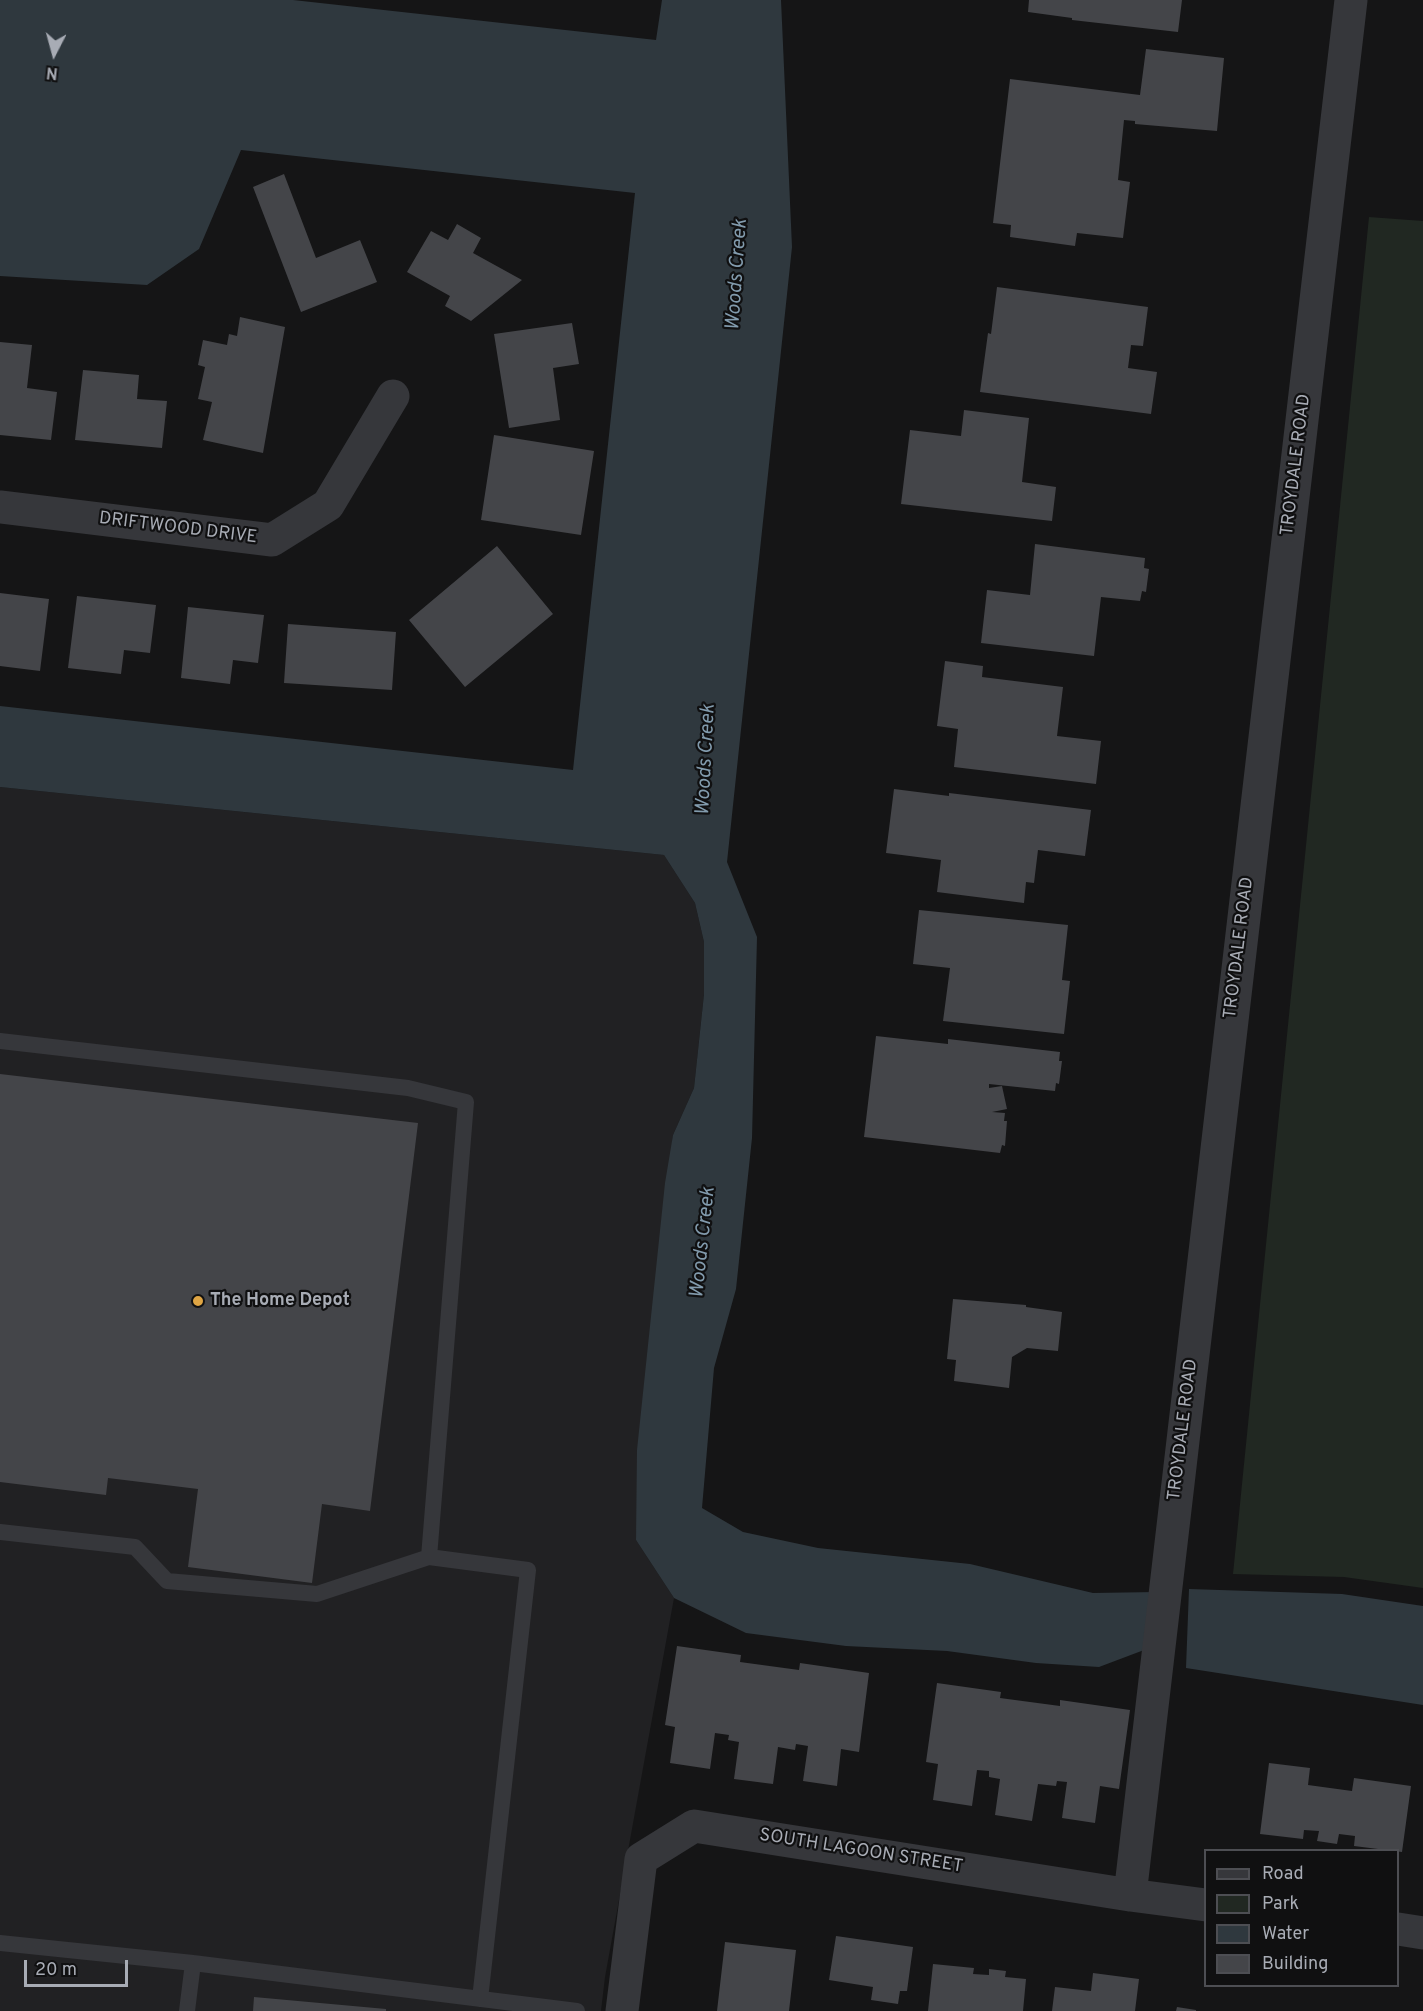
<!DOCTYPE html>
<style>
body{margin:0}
#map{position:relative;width:1423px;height:2011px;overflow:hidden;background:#151516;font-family:Overpass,sans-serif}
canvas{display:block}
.legend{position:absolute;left:1204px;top:1849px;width:195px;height:138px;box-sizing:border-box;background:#101011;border:2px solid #4d4e53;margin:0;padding:8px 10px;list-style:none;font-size:18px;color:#a8acb5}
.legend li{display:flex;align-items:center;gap:12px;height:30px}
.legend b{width:30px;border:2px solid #4d4e53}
.north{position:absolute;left:24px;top:24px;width:60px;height:60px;-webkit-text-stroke:4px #101011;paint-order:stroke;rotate:186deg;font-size:16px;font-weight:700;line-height:24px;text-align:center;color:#a8acb5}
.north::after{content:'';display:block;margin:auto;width:21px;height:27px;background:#a8acb5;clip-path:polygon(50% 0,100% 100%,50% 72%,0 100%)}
.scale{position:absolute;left:24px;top:1960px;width:104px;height:27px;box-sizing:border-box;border:3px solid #a8acb5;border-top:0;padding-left:8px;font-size:18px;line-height:21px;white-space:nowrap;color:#a8acb5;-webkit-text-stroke:4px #101011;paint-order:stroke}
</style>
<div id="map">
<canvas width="1423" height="2011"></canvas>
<ul class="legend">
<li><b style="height:8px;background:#36373b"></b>Road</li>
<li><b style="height:16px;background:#212822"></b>Park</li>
<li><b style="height:16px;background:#2f383e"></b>Water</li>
<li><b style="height:16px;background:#444549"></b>Building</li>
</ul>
<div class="north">N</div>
<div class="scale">20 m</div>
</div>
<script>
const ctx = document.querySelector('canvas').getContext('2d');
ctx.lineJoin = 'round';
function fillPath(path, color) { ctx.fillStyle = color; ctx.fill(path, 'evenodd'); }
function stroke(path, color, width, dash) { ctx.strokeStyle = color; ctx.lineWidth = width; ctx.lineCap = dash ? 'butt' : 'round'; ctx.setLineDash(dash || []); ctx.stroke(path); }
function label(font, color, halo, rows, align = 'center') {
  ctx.font = font + ' Overpass,sans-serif'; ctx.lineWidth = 4.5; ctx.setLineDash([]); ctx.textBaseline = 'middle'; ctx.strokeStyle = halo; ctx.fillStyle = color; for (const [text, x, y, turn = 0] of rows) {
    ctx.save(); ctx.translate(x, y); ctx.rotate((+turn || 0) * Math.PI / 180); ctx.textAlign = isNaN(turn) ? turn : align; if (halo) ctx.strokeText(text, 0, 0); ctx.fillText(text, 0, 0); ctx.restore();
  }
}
fillPath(new Path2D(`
 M 0,787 L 664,855 L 695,903 L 704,942 L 704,994 L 694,1088 L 673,1135 L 636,1540 L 674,1598 L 605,1977 L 601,2011 L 0,2011 Z`), '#212123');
fillPath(new Path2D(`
 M 1369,217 L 1423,221 L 1423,1588 L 1344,1577 L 1233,1574 Z`), '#212822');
fillPath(new Path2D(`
 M 0,0 L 293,0 L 656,40 L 662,0 L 781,0 L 792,247 L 727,862 L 757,937 L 752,1138 L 736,1289 L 714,1368 L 702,1508 L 743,1532 L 818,1548 L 970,1564 L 1093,1593 L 1156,1592 L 1144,1650 L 1099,1667 L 1036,1663 L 947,1651 L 846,1646 L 746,1633 L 674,1598 L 636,1540 L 637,1450 L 665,1183 L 673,1135 L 694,1088 L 704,994 L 704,942 L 695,903 L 664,855 L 0,787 L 0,706 L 573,770 L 635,193 L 241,150 L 199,249 L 147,285 L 0,276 Z
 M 1189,1589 L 1342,1594 L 1423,1606 L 1423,1705 L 1186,1668 Z`), '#2f383e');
fillPath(new Path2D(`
 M 1029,0 L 1182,0 L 1178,32 L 1072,20 L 1072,18 L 1028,12 Z
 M 1146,49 L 1224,58 L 1217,131 L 1135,124 L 1135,121 L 1124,120 L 1118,180 L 1130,182 L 1123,238 L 1077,233 L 1075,246 L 1010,237 L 1011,225 L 993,223 L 1010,79 L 1140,95 Z
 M 284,174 L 316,258 L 360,240 L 377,282 L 301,312 L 253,187 Z
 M 457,224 L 481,238 L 473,253 L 522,280 L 471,321 L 445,306 L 450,296 L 407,272 L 431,231 L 448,240 Z
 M 997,287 L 1148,307 L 1143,346 L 1131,345 L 1128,368 L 1157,372 L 1151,414 L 980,392 L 988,333 L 991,334 Z
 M 240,317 L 285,327 L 263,453 L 203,440 L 212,402 L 198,399 L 205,367 L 198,365 L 203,340 L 227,345 L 229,334 L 237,336 Z
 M 572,323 L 579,364 L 553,368 L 560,420 L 509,428 L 494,334 Z
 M 0,342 L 32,345 L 27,388 L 57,392 L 51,440 L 0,435 Z
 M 83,370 L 139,375 L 137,399 L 167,401 L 162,448 L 75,440 Z
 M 964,410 L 1029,418 L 1022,482 L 1056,487 L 1052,521 L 901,504 L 910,430 L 961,436 Z
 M 494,435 L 594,451 L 581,535 L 481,520 Z
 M 1035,544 L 1145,558 L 1144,568 L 1149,569 L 1146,592 L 1142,591 L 1140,601 L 1101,597 L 1094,656 L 981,643 L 987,590 L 1030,595 Z
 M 497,546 L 553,614 L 465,687 L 409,620 Z
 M 0,593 L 49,599 L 40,671 L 0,666 Z
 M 77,596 L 156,605 L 150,653 L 124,650 L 121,674 L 68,668 Z
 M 188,607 L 264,615 L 258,663 L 233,660 L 230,684 L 181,678 Z
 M 288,624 L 396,632 L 392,690 L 284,683 Z
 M 945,661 L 983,666 L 982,677 L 1063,687 L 1057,736 L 1101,741 L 1096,784 L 954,767 L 958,729 L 937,726 Z
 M 894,789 L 949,796 L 949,793 L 1091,810 L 1085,856 L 1038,850 L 1034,883 L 1026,882 L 1024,903 L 937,892 L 941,860 L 886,853 Z
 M 919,910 L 1068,925 L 1062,980 L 1070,981 L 1064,1034 L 943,1021 L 950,968 L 913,964 Z
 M 876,1036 L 948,1044 L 948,1039 L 1060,1052 L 1059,1061 L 1062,1061 L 1059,1084 L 1056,1083 L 1055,1091 L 989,1084 L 989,1088 L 1002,1086 L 1007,1109 L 992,1112 L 1005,1113 L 1004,1121 L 1007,1121 L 1005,1146 L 1002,1145 L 1000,1153 L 864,1137 Z
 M 0,1074 L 418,1123 L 370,1511 L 322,1504 L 312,1583 L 188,1567 L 198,1489 L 108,1478 L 106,1495 L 0,1482 Z
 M 953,1299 L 1026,1305 L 1026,1307 L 1062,1312 L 1058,1351 L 1027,1348 L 1012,1357 L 1009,1388 L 954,1381 L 956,1360 L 947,1359 Z
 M 677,1646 L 741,1655 L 740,1662 L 799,1670 L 800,1663 L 869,1673 L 859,1752 L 841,1749 L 837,1786 L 803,1781 L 808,1746 L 796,1744 L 795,1750 L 778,1747 L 773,1784 L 734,1779 L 739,1742 L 728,1740 L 729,1735 L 715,1733 L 710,1769 L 670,1763 L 675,1727 L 665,1725 Z
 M 937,1683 L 1001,1692 L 1000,1698 L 1060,1706 L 1060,1700 L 1130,1710 L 1119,1789 L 1100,1786 L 1095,1823 L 1062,1818 L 1067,1782 L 1057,1781 L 1056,1786 L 1038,1784 L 1032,1821 L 995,1815 L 1000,1779 L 989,1777 L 989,1771 L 977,1770 L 972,1806 L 933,1800 L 938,1764 L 926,1762 Z
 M 1269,1763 L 1310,1768 L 1308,1785 L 1352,1791 L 1354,1778 L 1411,1786 L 1402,1852 L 1354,1846 L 1355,1836 L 1339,1834 L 1337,1844 L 1317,1841 L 1319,1831 L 1304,1830 L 1303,1839 L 1260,1834 Z
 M 836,1936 L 913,1947 L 907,1991 L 900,1991 L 898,2004 L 871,2000 L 873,1987 L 829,1980 Z
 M 725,1942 L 796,1950 L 789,2011 L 717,2011 Z
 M 933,1964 L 974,1968 L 973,1974 L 989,1975 L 989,1969 L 1006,1971 L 1005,1977 L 1026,1979 L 1023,2011 L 928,2011 Z
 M 1093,1973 L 1139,1979 L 1135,2011 L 1052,2011 L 1055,1987 L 1091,1991 Z
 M 254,1997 L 386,2009 L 386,2011 L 253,2011 Z
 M 1177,2007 L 1196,2010 L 1196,2011 L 1176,2011 Z`), '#444549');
stroke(new Path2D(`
 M 0,1041 L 408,1088 L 466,1102 L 429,1557 L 528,1570 L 480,1999
 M 0,1532 L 135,1547 L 167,1581 L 317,1594 L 429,1557
 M 0,1943 L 193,1963 L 577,2011
 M 187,2011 L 193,1963`), '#36373b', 16);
stroke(new Path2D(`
 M 0,507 L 272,540 L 328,505 L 393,396
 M 1130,1895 L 1351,0
 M 1398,1929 L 1423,1933
 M 622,2011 L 641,1859 L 694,1826 L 1130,1895 L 1206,1905`), '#36373b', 33);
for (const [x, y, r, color] of [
 [198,1301,6,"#dfa544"]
]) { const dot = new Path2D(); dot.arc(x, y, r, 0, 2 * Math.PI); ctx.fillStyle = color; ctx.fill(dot); stroke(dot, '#101011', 2); }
label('18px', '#a8acb5', '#101011', [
 ["TROYDALE ROAD",1297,465,-83],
 ["DRIFTWOOD DRIVE",178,529,7],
 ["TROYDALE ROAD",1240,948,-83],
 ["TROYDALE ROAD",1184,1430,-83],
 ["SOUTH LAGOON STREET",861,1852,9]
]);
label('bold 18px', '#a8acb5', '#101011', [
 ["The Home Depot",210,1301]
], 'left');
label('italic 20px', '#829bad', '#101011', [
 ["Woods Creek",738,275,-86],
 ["Woods Creek",707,760,-87],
 ["Woods Creek",704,1243,-84]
]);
</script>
